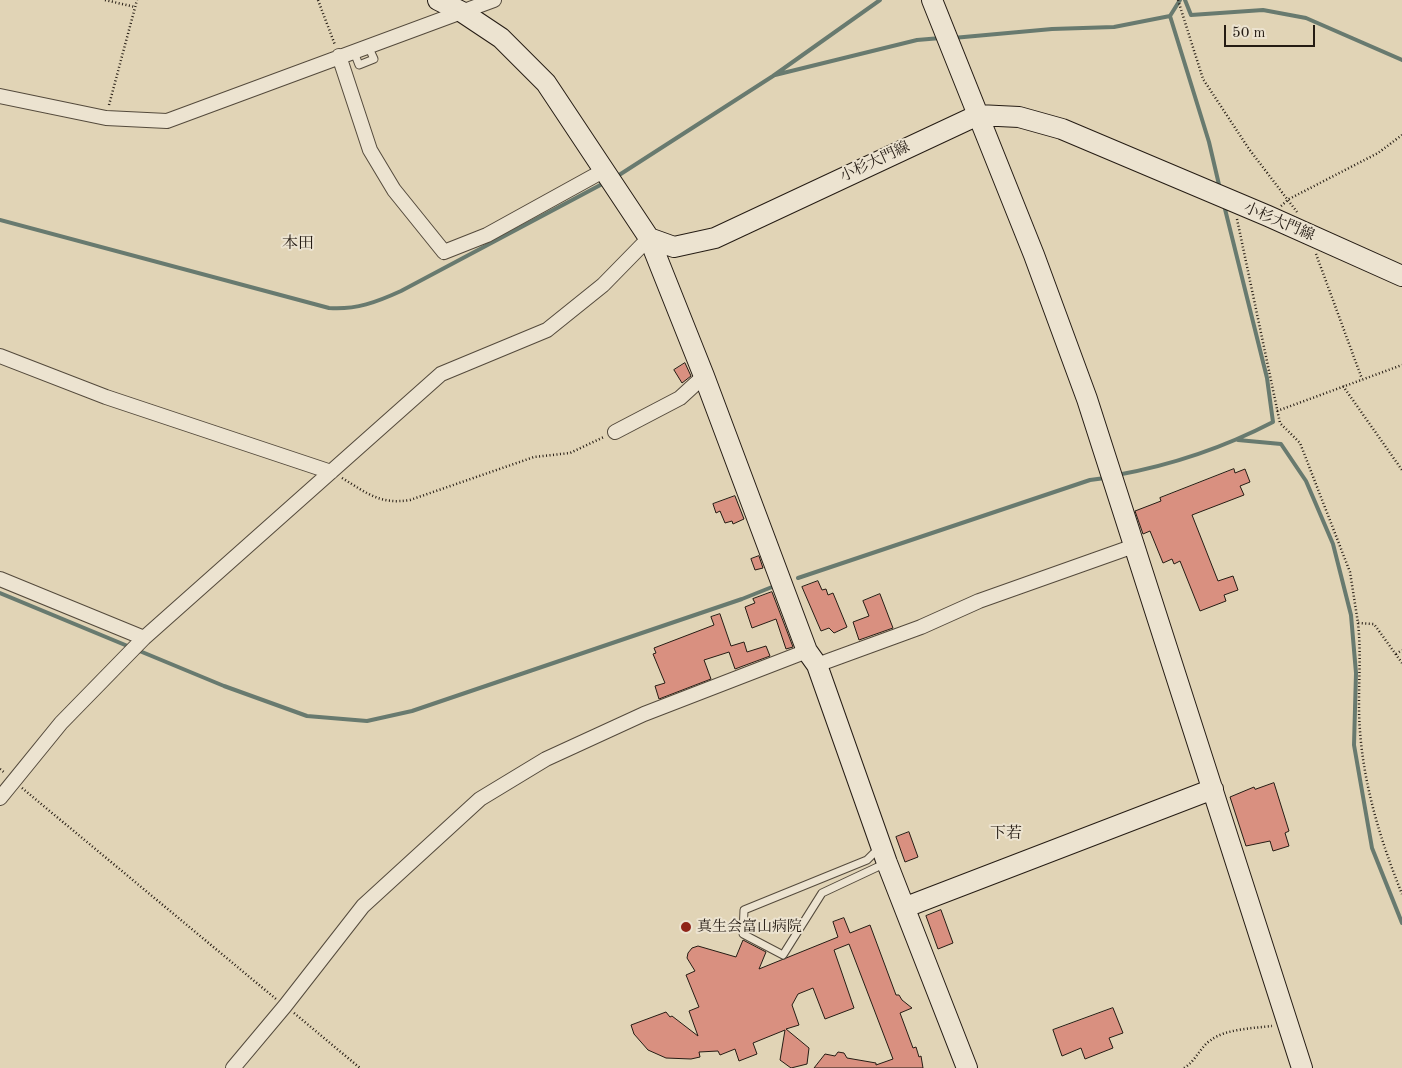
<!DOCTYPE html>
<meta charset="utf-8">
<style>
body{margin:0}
#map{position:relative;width:1402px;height:1068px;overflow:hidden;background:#e1d4b6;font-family:"Old Standard TT",serif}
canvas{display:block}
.scale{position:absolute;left:1224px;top:25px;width:91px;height:22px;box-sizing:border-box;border:2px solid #251c14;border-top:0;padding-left:6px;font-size:15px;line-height:18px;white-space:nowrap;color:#251c14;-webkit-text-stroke:4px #ece3d0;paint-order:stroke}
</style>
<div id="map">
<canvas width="1402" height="1068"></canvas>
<div class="scale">50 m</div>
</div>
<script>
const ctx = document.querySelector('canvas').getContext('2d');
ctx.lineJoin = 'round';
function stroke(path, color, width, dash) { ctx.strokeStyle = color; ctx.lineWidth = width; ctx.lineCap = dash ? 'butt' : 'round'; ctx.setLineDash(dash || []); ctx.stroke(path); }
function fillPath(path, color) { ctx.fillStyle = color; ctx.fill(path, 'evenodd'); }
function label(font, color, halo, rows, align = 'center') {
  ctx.font = font + ' "Old Standard TT","Noto Serif JP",serif'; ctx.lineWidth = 4; ctx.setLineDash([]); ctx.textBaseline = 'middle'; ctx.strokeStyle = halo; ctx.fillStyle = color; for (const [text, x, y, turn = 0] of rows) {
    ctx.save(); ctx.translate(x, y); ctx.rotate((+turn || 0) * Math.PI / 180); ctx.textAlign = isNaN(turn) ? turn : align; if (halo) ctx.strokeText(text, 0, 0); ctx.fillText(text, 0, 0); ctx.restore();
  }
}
stroke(new Path2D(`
 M 1185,0 L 1191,15 L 1263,10 L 1306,18 L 1402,60
 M 1170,16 L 1209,142 L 1220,189
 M 953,38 L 1052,29 L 1114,27 L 1170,16 L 1180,0
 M 775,75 L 917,40 L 941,38
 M 616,177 L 773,76 L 880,0
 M 0,220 L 329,308 C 356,310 377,302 401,291 L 606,182
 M 1238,440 L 1281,444 L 1306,481 L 1333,544 L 1351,615 L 1356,673 L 1354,745 L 1372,848 L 1402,923
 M 1117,475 C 1172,465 1223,448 1273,422 L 1267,378 L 1224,205
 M 798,578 L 1090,480 L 1105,478
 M 0,593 L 224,686 L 307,716 L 367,721 L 412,711 L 742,599 L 772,587`), '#687a6f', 4);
const building = new Path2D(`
 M 685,363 L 691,376 L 682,383 L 674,370 Z
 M 1234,469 L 1235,473 L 1245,469 L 1250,482 L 1240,486 L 1244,495 L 1192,515 L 1218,581 L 1233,576 L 1238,590 L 1224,595 L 1226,601 L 1200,611 L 1180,561 L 1174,564 L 1172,559 L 1163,563 L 1150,531 L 1143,534 L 1135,511 L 1161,501 L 1160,498 Z
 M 735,496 L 744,519 L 733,524 L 732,521 L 725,523 L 720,511 L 716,513 L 713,504 Z
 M 759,556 L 763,568 L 755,570 L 751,559 Z
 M 818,581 L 822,590 L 826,589 L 828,595 L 833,593 L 847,627 L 834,633 L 829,628 L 821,631 L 802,587 Z
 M 772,592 L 793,647 L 786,649 L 776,619 L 752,628 L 745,607 L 755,603 L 753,599 Z
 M 880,594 L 893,628 L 859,640 L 853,622 L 869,616 L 863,601 Z
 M 720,614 L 731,646 L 744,642 L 747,652 L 766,646 L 770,656 L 735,669 L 729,652 L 704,660 L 711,679 L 659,699 L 655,686 L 665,683 L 653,654 L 656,653 L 654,648 L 714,625 L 711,617 Z
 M 1274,783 L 1289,831 L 1285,833 L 1289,846 L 1273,851 L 1270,841 L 1246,846 L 1230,797 L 1254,787 L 1255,789 Z
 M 909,832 L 918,857 L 905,862 L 896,837 Z
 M 941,910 L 953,943 L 938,949 L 926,916 Z
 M 844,918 L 850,933 L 870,925 L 896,995 L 899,995 L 902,1000 L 912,1008 L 900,1013 L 913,1048 L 916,1047 L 919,1057 L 921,1056 L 923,1068 L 814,1068 L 825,1054 L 835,1056 L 838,1052 L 844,1053 L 847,1058 L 876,1063 L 876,1065 L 893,1059 L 849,944 L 834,950 L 854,1008 L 825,1019 L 813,988 L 798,994 L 792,1005 L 799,1025 L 786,1029 L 809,1048 L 807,1064 L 791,1068 L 780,1060 L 785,1030 L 753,1043 L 757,1054 L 739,1061 L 735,1049 L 720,1055 L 718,1051 L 699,1052 L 700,1057 L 691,1059 L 666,1058 L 648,1050 L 634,1034 L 631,1025 L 666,1012 L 670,1017 L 672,1016 L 698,1036 L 689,1011 L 699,1007 L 686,975 L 695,971 L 687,958 L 688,953 L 692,948 L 698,946 L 736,957 L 743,940 L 766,952 L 759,969 L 838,937 L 833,922 Z
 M 1113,1008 L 1123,1033 L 1109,1038 L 1113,1048 L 1085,1059 L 1081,1048 L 1062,1056 L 1053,1030 Z`);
fillPath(building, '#d99080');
stroke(building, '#251c14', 1);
const lane = new Path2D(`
 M 354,52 L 359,65 L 374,59 L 368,46
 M 879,848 L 867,860 L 744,910 L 743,934 L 783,955 L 822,893 L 886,863`);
const street = new Path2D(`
 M 339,56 L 370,150 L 394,190 L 444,252 L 487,235 L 603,171
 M 0,96 L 106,118 L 167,121 L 494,0
 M 0,356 L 106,397 L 331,472
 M 615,432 L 680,398 L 704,376
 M 0,579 L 144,638
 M 817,665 L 921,627 L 979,601 L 1134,546
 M 0,798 L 61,723 L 144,638 L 441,374 L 547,330 L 603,285 L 649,238
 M 233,1068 L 285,1006 L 363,906 L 480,799 L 546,759 L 644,714 L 807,651`);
const secondary = new Path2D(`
 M 438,0 L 462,12 L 501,38 L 546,83 L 649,238 L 704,376 L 807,651 L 817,665 L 887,863 L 967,1068
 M 932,0 L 1034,255 L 1087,399 L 1302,1068
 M 649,238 L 674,247 L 715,238 L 978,115 L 1019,117 L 1062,129 L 1268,216 L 1402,276
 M 906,907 L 1213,789`);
stroke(lane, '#544a3c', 9);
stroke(street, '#544a3c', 16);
stroke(secondary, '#251c14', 22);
stroke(new Path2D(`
 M 105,0 L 135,7
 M 318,0 L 335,45
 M 1178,0 L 1203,79 L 1249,149 L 1297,212
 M 109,105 L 137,0
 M 1281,206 L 1289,199 L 1378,153 L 1402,135
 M 1237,219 L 1280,423 L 1300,443 L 1350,572 L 1358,623 L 1374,624 L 1402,663
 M 1316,254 L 1362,379
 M 1343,386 L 1402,470
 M 1277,411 L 1402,365
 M 342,478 C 367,493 380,505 410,500 L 534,457 L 570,453 L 604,437
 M 1358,623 C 1362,659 1357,695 1360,731 C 1364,787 1381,842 1402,894
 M 1396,654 L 1402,650
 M 0,769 L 5,773
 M 22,788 L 276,999
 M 294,1013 L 360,1068
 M 1184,1068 C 1196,1061 1200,1047 1211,1040 C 1225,1029 1255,1028 1272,1026`), '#251c14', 2.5, [1, 2.5]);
stroke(lane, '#ece3d0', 7);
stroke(street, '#ece3d0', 14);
stroke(secondary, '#ece3d0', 20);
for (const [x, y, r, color] of [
 [686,927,6,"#8f2418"]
]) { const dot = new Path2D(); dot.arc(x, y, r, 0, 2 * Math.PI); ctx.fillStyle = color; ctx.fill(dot); stroke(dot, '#ece3d0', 2); }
label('15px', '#251c14', '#ece3d0', [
 ["小杉大門線",875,162,-25],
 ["小杉大門線",1279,222,23]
]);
label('15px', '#251c14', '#ece3d0', [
 ["真生会富山病院",697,927]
], 'left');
label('16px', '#251c14', '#ece3d0', [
 ["本田",298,244],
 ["下若",1006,834]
]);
</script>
